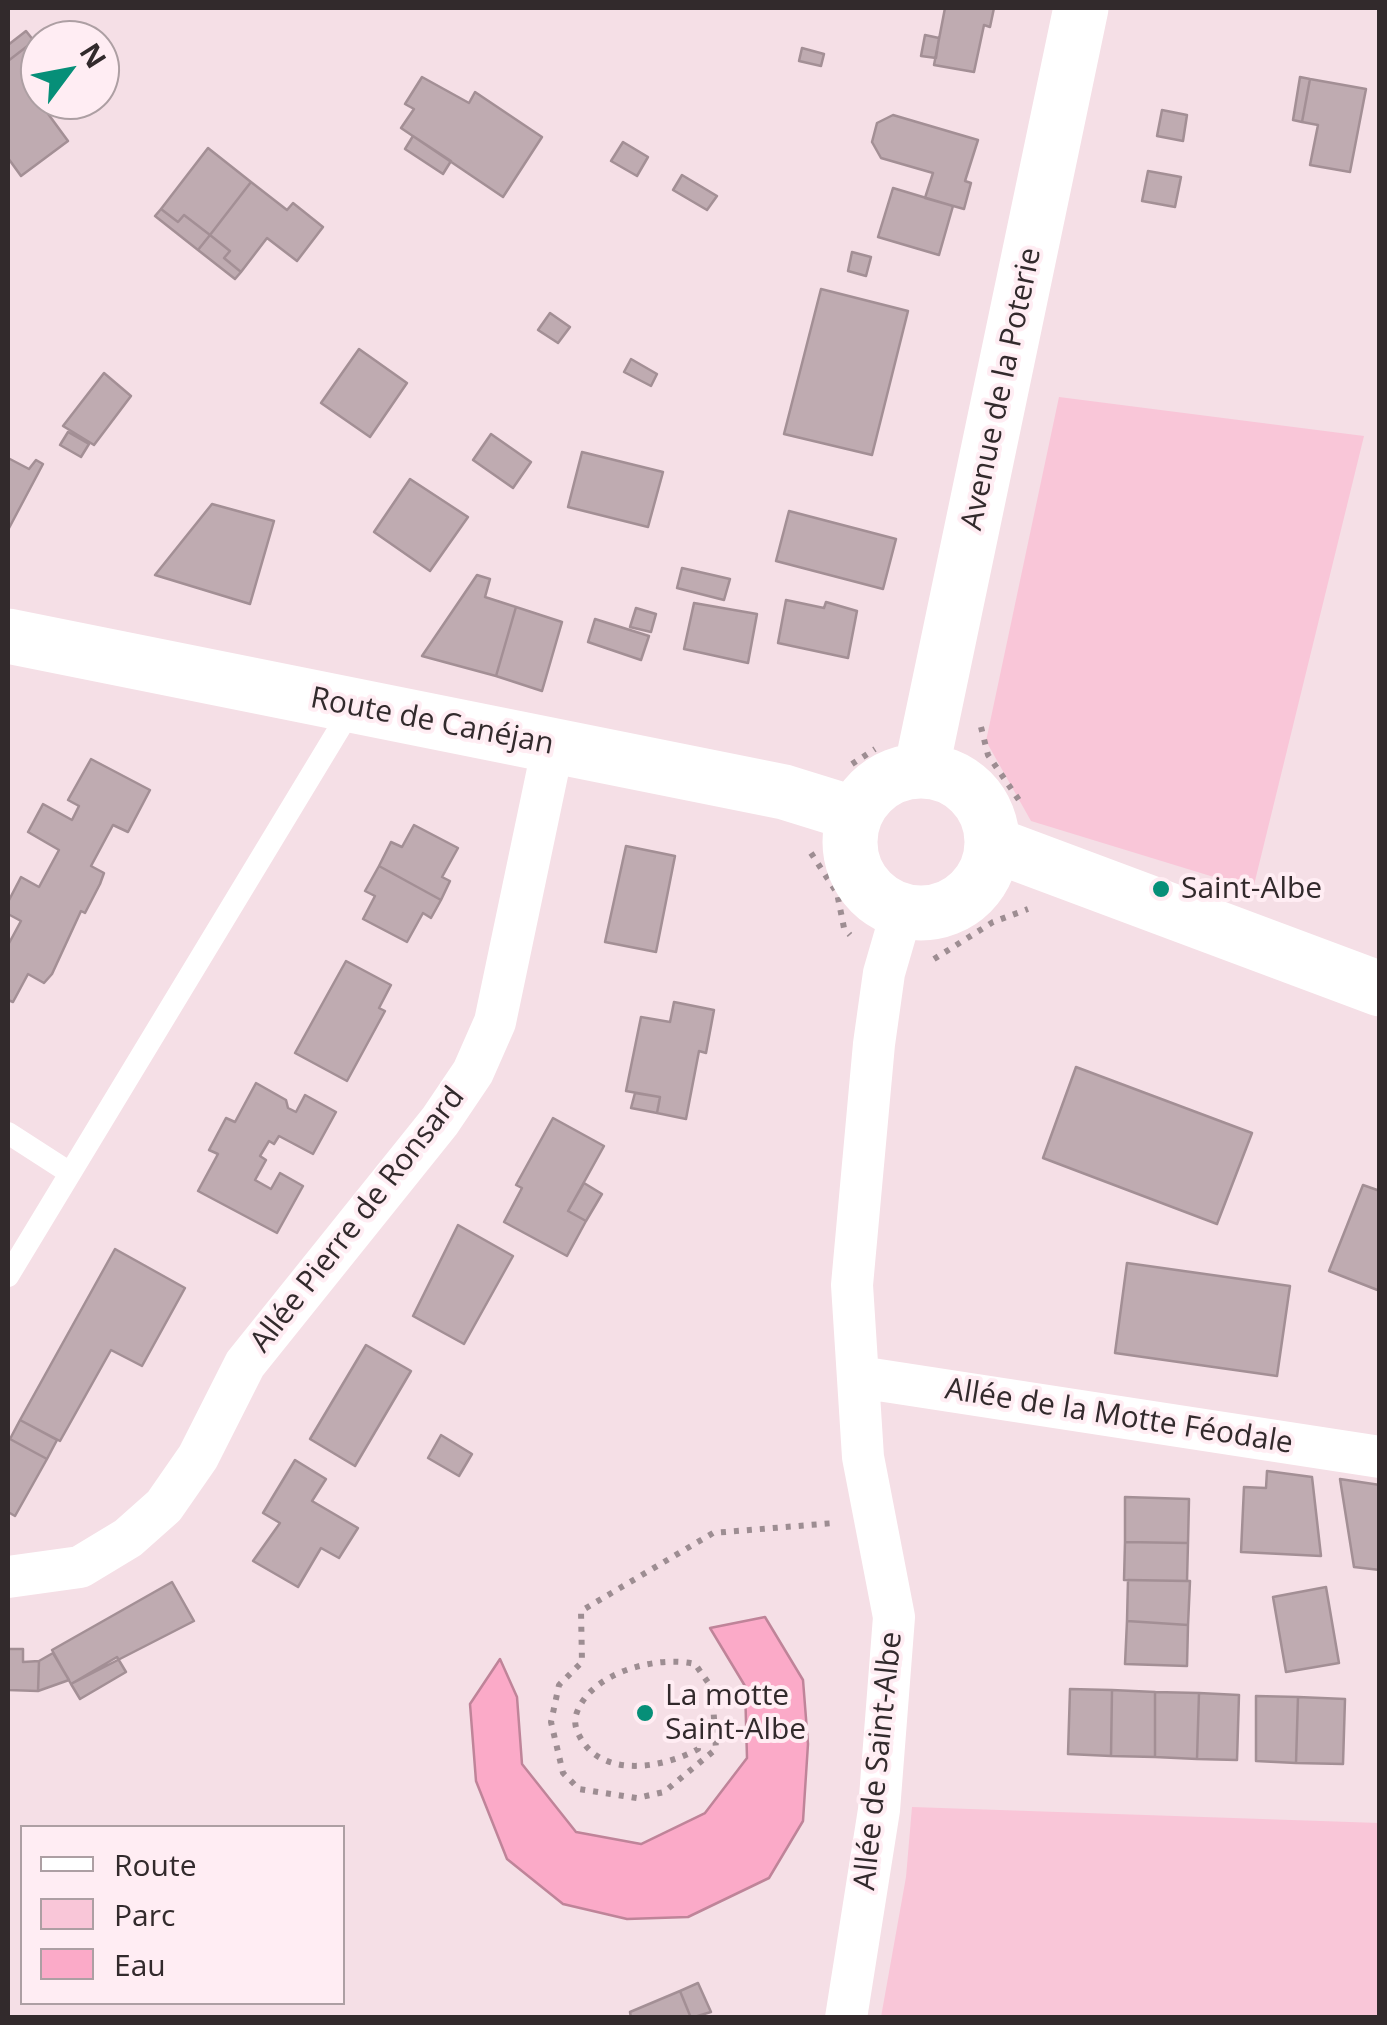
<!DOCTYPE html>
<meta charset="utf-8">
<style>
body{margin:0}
#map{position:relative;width:1387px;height:2025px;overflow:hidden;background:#f5dfe6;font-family:"Open Sans",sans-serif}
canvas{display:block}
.frame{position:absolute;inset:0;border:10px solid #322a2c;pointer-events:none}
.legend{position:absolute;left:20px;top:1825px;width:325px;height:180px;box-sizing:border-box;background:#ffedf3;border:2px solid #ad9fa3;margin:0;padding:12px 18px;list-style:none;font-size:30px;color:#322a2c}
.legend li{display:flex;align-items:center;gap:20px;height:50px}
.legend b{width:50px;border:2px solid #ad9fa3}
.north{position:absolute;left:20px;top:20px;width:100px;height:100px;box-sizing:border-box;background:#ffedf3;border:2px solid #ad9fa3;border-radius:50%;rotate:58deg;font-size:28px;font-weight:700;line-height:40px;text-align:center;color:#322a2c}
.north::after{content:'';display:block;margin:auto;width:35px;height:45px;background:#068f78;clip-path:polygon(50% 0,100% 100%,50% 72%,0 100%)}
</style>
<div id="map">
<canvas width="1387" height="2025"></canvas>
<div class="frame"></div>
<ul class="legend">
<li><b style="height:12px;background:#fff"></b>Route</li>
<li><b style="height:28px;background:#f9c6d8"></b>Parc</li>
<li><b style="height:28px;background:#fbaac8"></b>Eau</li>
</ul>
<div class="north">N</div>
</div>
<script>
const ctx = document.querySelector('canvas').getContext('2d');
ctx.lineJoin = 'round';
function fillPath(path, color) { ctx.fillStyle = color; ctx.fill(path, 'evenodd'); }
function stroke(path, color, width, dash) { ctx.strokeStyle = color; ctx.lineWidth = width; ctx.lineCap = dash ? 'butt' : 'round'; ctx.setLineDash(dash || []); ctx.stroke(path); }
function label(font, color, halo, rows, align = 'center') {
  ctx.font = font + ' "Open Sans",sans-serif'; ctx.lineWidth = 8; ctx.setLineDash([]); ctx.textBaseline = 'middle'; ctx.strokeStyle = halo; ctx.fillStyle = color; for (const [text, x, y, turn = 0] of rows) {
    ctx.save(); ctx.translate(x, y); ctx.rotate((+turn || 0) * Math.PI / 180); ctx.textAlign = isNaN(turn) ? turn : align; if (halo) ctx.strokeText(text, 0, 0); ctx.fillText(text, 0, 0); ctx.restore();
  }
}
fillPath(new Path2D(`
 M 1059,397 L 1364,436 L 1253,889 L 1031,821 L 986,741 Z
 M 912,1807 L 1379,1823 L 1379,2017 L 881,2017 L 906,1877 Z`), '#f9c6d8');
const water = new Path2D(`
 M 765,1617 L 803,1680 L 808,1744 L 803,1821 L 769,1878 L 688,1917 L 627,1919 L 563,1904 L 507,1859 L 476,1781 L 470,1704 L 500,1659 L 517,1697 L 522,1764 L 576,1832 L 641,1844 L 705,1813 L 747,1758 L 745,1686 L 710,1628 Z`);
fillPath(water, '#fbaac8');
stroke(water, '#bf8499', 2.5);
const building = new Path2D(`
 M 945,8 L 994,8 L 990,27 L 984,25 L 974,72 L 934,65 Z
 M 26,31 L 34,41 L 8,61 L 8,45 Z
 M 925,35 L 939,38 L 936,58 L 921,56 Z
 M 34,41 L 40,50 L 40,92 L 35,96 L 68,141 L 21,176 L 8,158 L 8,61 Z
 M 802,48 L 824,54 L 821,66 L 799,61 Z
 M 422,77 L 469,103 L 475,92 L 542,137 L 503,197 L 401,128 L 414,109 L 405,104 Z
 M 1300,77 L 1310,79 L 1302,122 L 1293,120 Z
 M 1310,79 L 1366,89 L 1350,172 L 1310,165 L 1318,125 L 1302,122 Z
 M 1162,110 L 1187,115 L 1183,141 L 1157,136 Z
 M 893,115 L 978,140 L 965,181 L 971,183 L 964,209 L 925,198 L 933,173 L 881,158 L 872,142 L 877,123 Z
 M 413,136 L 451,161 L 443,174 L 405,149 Z
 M 623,142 L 648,157 L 637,176 L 611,161 Z
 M 208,148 L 251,182 L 210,235 L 184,215 L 178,222 L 161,209 Z
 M 1148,171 L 1181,177 L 1175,207 L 1142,201 Z
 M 682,175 L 717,196 L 707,210 L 673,190 Z
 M 251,182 L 287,210 L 293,203 L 323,227 L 297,261 L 267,238 L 241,272 L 224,258 L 230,251 L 210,235 Z
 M 893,188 L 953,206 L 939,255 L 878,237 Z
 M 161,209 L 178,222 L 184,215 L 210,235 L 198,250 L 155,216 Z
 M 210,235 L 230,251 L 224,258 L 241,272 L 235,279 L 198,250 Z
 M 852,252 L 871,257 L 866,276 L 848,271 Z
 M 821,289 L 908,311 L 872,455 L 784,434 Z
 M 550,313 L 570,327 L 558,343 L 538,330 Z
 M 359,349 L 407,383 L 370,437 L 321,403 Z
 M 631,359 L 657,374 L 651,386 L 624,372 Z
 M 104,373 L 131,396 L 94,445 L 63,426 Z
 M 68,432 L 89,444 L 81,457 L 60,445 Z
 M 491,434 L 531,462 L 513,488 L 473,460 Z
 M 582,452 L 663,472 L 648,527 L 568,507 Z
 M 8,458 L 29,469 L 36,460 L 43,464 L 8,530 Z
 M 410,479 L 468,517 L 430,571 L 374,532 Z
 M 212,504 L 274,521 L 250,604 L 155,575 Z
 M 789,511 L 896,539 L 883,589 L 776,561 Z
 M 682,568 L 730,579 L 724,600 L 677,588 Z
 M 477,575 L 490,579 L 485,597 L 516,607 L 496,676 L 422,656 Z
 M 786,600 L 824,608 L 826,602 L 857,611 L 848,658 L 778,643 Z
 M 694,603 L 757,614 L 748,663 L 684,649 Z
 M 516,607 L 562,622 L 542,691 L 496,676 Z
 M 636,608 L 656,614 L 651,632 L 630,627 Z
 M 595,619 L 649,636 L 641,660 L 588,642 Z
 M 91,759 L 150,790 L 128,832 L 113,825 L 91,866 L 104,873 L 100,884 L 85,913 L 81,911 L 52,974 L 44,983 L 28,974 L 13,1002 L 8,1000 L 8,945 L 21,921 L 8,914 L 8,902 L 21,877 L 39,887 L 59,850 L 28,832 L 43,804 L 72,820 L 79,806 L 68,800 Z
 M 414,825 L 458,848 L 442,877 L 450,881 L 441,900 L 379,866 L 391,842 L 402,847 Z
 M 626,846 L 675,856 L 656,952 L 605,942 Z
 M 379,866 L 441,900 L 431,918 L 423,913 L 407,942 L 363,919 L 375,896 L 365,891 Z
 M 346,961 L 391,985 L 379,1008 L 385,1011 L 347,1081 L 295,1053 Z
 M 674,1002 L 714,1010 L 706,1053 L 699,1051 L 686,1119 L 657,1113 L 660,1097 L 626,1091 L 641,1017 L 670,1022 Z
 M 1076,1067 L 1252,1133 L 1217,1224 L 1043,1158 Z
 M 256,1083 L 286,1100 L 288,1108 L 296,1112 L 305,1095 L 336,1112 L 313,1154 L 279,1136 L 274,1144 L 269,1141 L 260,1156 L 266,1160 L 255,1180 L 271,1189 L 280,1173 L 303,1186 L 277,1233 L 198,1191 L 218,1154 L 209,1150 L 226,1118 L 235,1122 Z
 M 635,1093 L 660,1097 L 657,1113 L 631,1108 Z
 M 553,1118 L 604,1146 L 568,1211 L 586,1221 L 567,1256 L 504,1222 L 522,1188 L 516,1185 Z
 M 584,1183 L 602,1194 L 586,1221 L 568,1211 Z
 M 1363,1185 L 1380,1191 L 1380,1291 L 1329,1271 Z
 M 458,1225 L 513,1256 L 464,1344 L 413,1316 Z
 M 115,1249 L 185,1288 L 142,1366 L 111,1350 L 60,1441 L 20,1420 Z
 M 1127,1263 L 1290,1286 L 1277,1376 L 1115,1353 Z
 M 366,1345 L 411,1371 L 355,1466 L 310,1439 Z
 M 20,1420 L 57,1440 L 47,1459 L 10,1439 Z
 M 441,1435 L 472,1454 L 459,1476 L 428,1458 Z
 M 8,1438 L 47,1459 L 15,1516 L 8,1512 Z
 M 295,1460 L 326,1479 L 312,1501 L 358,1528 L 339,1558 L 321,1548 L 298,1587 L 253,1561 L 280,1523 L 263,1513 Z
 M 1267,1471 L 1312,1477 L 1321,1556 L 1241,1552 L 1244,1487 L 1266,1488 Z
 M 1340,1479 L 1380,1485 L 1380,1570 L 1354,1567 Z
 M 1125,1497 L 1189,1499 L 1188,1543 L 1125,1542 Z
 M 1125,1542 L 1188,1543 L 1187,1581 L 1124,1580 Z
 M 1128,1580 L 1190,1581 L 1188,1625 L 1127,1621 Z
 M 172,1582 L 194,1621 L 71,1684 L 52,1650 Z
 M 1326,1587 L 1339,1663 L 1286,1672 L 1273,1597 Z
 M 1127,1621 L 1188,1625 L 1187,1666 L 1125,1664 Z
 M 8,1649 L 23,1649 L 23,1662 L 39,1661 L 38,1691 L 8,1690 Z
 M 53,1653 L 69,1680 L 38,1691 L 39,1661 Z
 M 117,1657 L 126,1672 L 80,1699 L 71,1684 Z
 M 1070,1689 L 1112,1690 L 1111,1756 L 1068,1754 Z
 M 1112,1690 L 1155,1692 L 1155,1757 L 1111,1756 Z
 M 1155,1692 L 1199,1693 L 1197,1759 L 1155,1757 Z
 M 1199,1693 L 1239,1695 L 1237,1760 L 1197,1759 Z
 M 1256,1696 L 1298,1697 L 1296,1763 L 1256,1761 Z
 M 1298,1697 L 1345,1699 L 1343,1764 L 1296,1763 Z
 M 698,1983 L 711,2012 L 691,2018 L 680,1991 Z
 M 680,1991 L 691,2018 L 631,2018 L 630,2012 Z`);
fillPath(building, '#bfabb1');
stroke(building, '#a38f95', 2.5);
stroke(new Path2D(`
 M 981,727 L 988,755 L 1021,803
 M 852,764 L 875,749
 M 811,853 L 837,893 L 844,928 L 850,935
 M 934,959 L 993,922 L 1028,909
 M 699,1735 L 698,1749 C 664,1768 602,1779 580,1737 C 576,1730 574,1723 576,1715 C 589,1672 658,1655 695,1664 L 712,1688 L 716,1749 L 664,1792 L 637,1798 L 579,1789 L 563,1773 L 551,1722 L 559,1685 L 582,1662 L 581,1611 L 713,1533 L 834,1523`), '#9d8d92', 6, [5, 8]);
stroke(new Path2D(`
 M 8,1133 L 70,1173
 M 8,1276 L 353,706`), '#fff', 22);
stroke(new Path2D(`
 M 859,1377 L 1380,1457
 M 8,1577 L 80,1567 L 128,1538 L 164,1506 L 198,1457 L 245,1364 L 440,1121 L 473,1072 L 495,1022 L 553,746
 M 846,2018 L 879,1810 L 894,1617 L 863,1457 L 852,1285 L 874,1044 L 884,973 L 902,911`), '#fff', 42);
stroke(new Path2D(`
 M 8,636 L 784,792 L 855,814
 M 921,771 L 1081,8
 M850 842a71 71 0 1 1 142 0a71 71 0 1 1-142 0Z
 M 992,844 L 1380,989`), '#fff', 55);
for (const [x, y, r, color] of [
 [1161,889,10,"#068f78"],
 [645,1713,10,"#068f78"]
]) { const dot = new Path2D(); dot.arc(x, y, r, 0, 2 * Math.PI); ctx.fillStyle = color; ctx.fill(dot); stroke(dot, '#ffedf3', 4); }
label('30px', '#322a2c', '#ffedf3', [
 ["Avenue de la Poterie",1002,389,-78],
 ["Route de Canéjan",432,722,11],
 ["Allée Pierre de Ronsard",358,1220,-52],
 ["Allée de la Motte Féodale",1119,1417,9],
 ["Allée de Saint-Albe",879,1761,-84]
]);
label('30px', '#322a2c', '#ffedf3', [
 ["Saint-Albe",1181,889],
 ["La motte",665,1696],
 ["Saint-Albe",665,1730]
], 'left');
</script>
